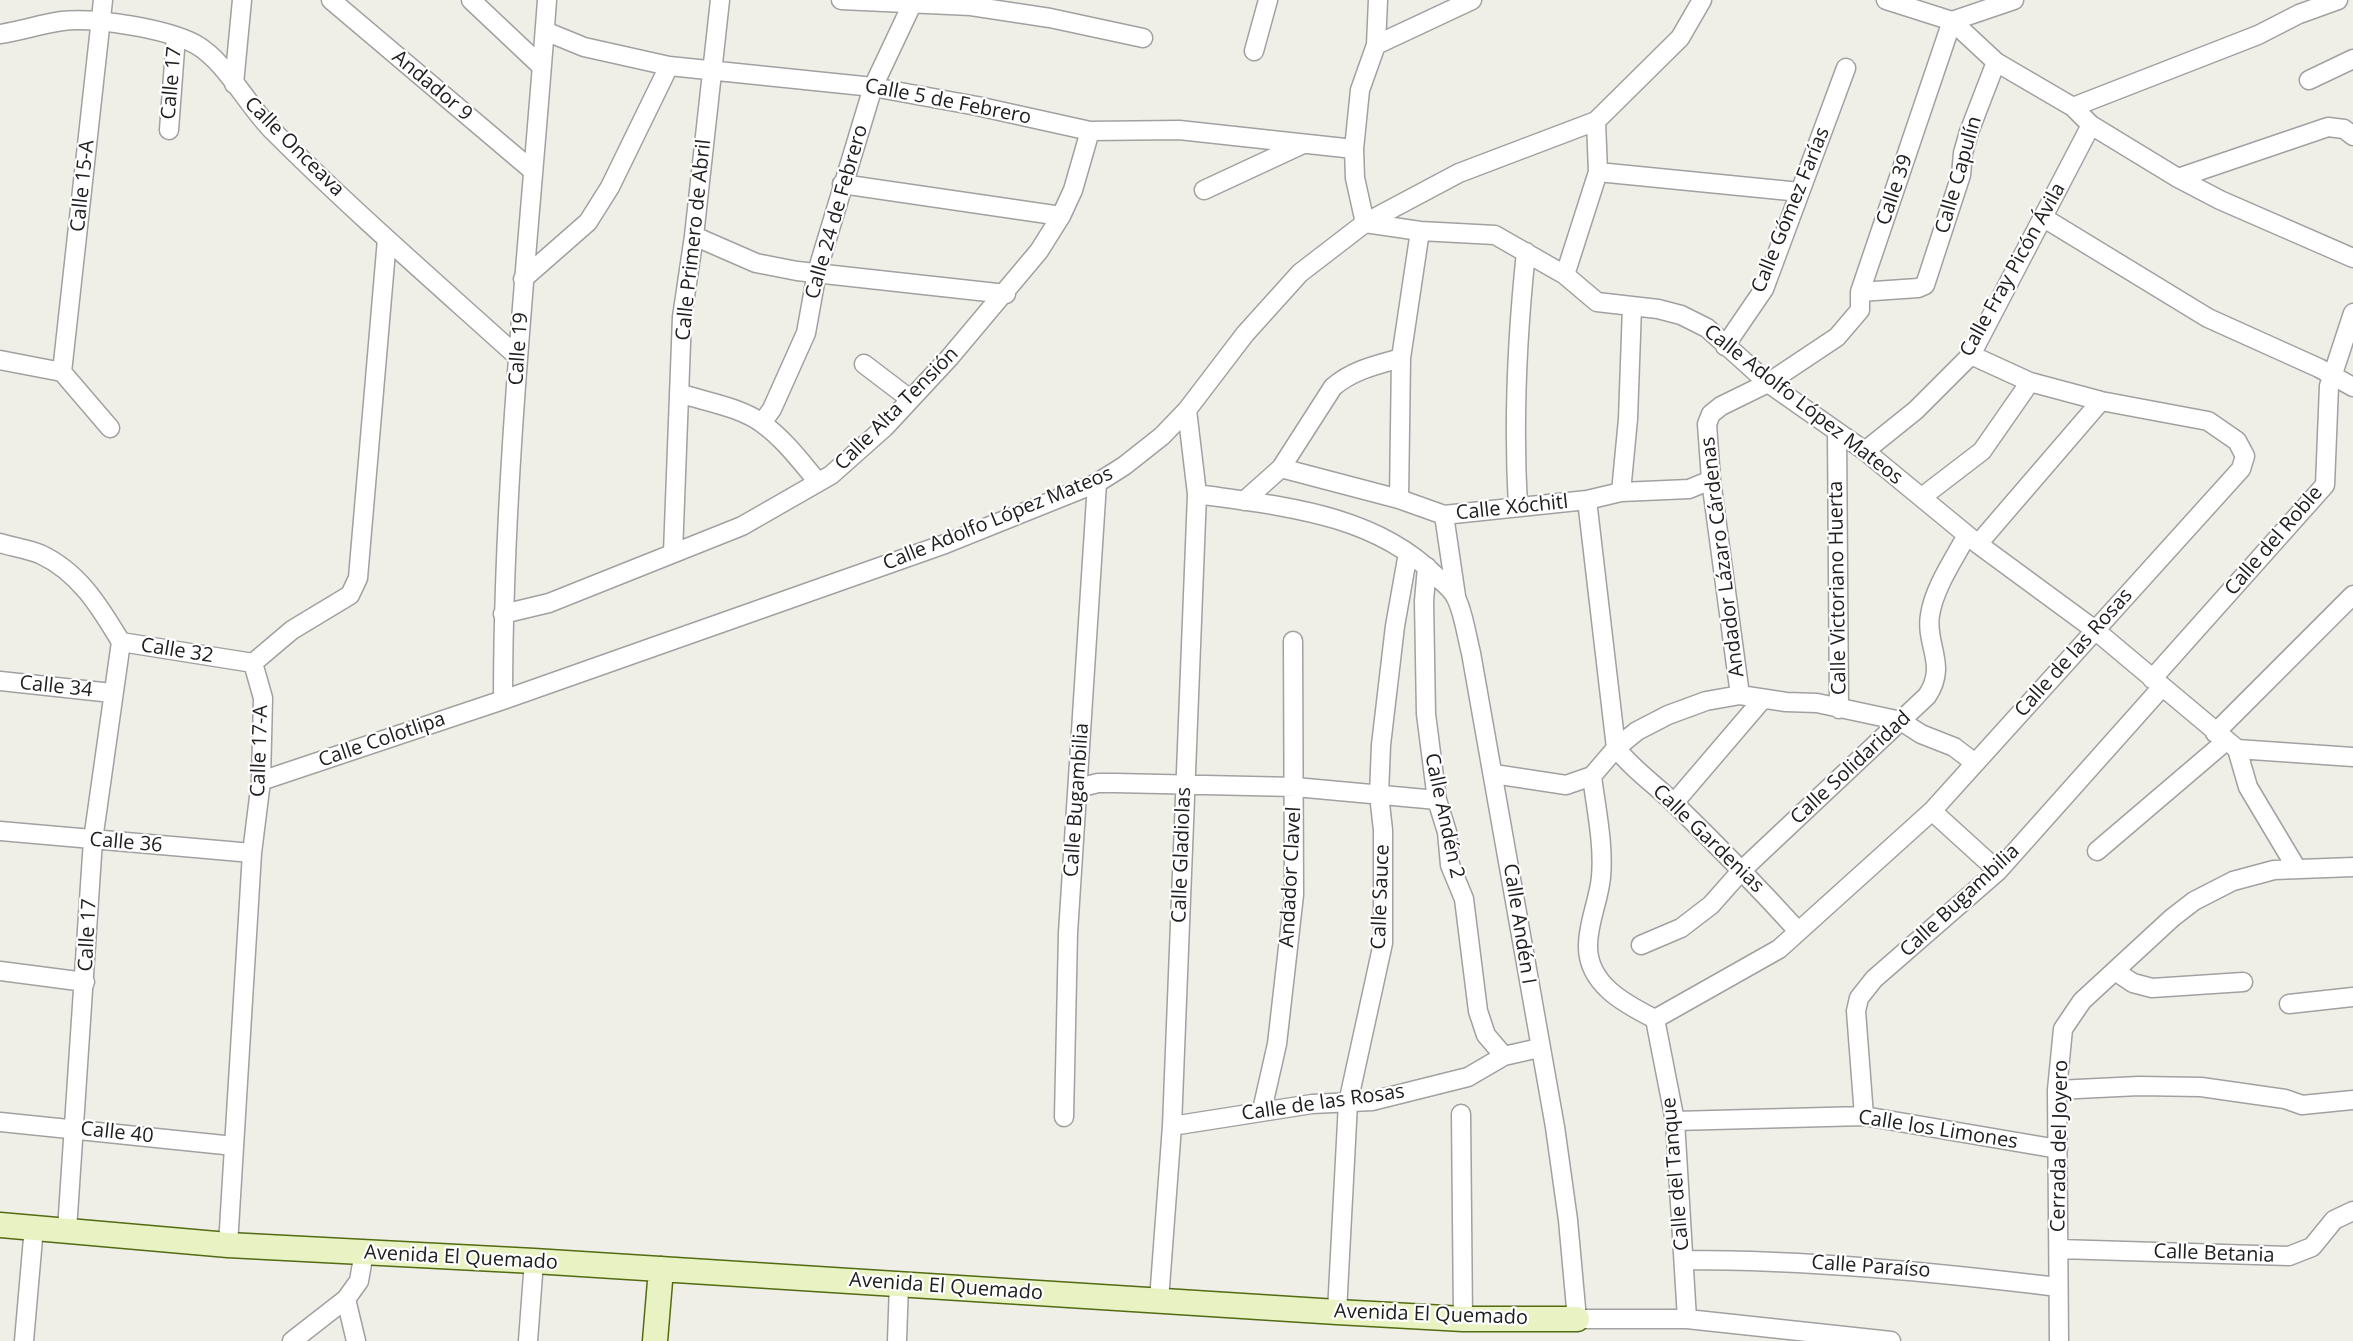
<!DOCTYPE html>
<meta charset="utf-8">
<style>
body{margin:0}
canvas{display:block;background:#efeee7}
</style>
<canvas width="2353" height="1341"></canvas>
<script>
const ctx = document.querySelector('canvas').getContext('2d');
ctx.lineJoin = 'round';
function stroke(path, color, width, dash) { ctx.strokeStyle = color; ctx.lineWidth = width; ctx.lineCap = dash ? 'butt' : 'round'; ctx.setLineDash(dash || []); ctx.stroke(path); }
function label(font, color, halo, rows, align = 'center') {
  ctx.font = font + ' "Open Sans",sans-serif'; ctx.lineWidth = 4.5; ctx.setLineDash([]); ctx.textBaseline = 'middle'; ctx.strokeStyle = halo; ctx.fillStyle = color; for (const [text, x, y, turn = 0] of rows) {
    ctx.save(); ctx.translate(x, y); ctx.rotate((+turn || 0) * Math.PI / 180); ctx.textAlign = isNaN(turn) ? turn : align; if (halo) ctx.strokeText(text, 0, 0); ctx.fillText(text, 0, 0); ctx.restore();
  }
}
const street = new Path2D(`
 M 331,0 L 533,171
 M 471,0 L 542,67
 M 841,0 L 971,6 L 1050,18 L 1143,38
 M 1886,0 L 1952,21 L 1996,62 L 2073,107 L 2091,125 L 2178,178 L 2220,200 L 2353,258
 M 545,31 L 584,47 L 669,66 L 873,87 L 977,106 L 1090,131 L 1179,130 L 1354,149
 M 0,34 C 21,31 41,24 62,21 C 95,17 167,29 195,44 C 226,61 248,107 274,132 C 352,210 436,283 518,357
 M 1376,45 L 1472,0
 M 1254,51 L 1268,0
 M 2309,80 L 2353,59
 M 234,84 L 242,0
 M 2073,107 L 2258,35 L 2299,14 L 2338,0
 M 169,130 L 176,36
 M 1598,172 L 1800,192
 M 2178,178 L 2328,127 L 2344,129 L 2353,136
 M 842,184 L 1061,216
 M 1204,190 L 1303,144
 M 2044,218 L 2208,318 L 2319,368 L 2353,387
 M 1365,223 L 1420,231 L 1495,235 L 1565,275 L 1597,302 L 1658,309 L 1681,315 L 1707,328 L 1768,383 L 1865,451 L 1978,544 L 2095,630 L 2237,749 L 2353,757
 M 1365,223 L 1355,178 L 1354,149 L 1360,90 L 1376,45 L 1378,0
 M 694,236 L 756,263 L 797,271 L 1006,294
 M 1565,275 L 1598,172 L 1596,121
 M 523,279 L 588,222 L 610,187 L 669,66
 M 1860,292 L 1918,288 L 1925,285 L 1961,175 L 1963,153 L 1969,132 L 1996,62
 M 1725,346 L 1764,289 L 1846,68
 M 0,360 L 62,372
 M 864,364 L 910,399
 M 62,372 L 103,0
 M 62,372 L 110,428
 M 679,393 C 706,402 741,407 763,424 C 785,440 801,462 818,482
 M 762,423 L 772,409 L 806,333 L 817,272 L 873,87 L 914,0
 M 1837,432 L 1839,709
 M 1865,451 L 1916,410 L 1971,355 L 2091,125
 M 1281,468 L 1399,499 L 1444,515 L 1587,500 L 1621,492 L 1689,489 L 1711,480
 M 1621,492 L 1628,419 L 1632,307
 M 1197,494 C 1280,506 1373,513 1436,576 C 1442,582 1451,588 1455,596 C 1463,609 1467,638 1471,653 L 1555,1127 L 1568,1220 L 1577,1319 L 1687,1319 L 1891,1341
 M 1922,497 L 1982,451 L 2030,382
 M 1399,499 L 1401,358 L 1420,231
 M 1587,500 L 1616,748 C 1633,770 1656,785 1676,805 C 1718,846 1759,888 1798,931
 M 1244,501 L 1281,468 L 1333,387 C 1353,370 1376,365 1401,358
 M 1518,507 C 1513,421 1517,337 1526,252
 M 1444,515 L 1456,596
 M 0,543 C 13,547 28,549 40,554 C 79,572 100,607 121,642 L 253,663
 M 1978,544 L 2101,401
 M 673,553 L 682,317 L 694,236 L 720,0
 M 1427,567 L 1424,601 L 1426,714 L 1437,800 L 1447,832 L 1450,865 L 1464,899 L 1478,1011 L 1486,1035 L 1504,1056
 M 503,614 L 549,603 L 742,526 L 831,475 L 885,427 L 950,357 L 1039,251 L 1061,216 L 1073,190 L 1090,131
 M 253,663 L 292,630 L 350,595 L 358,578 L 387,239
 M 2152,679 L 2325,485 L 2329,386 L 2353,313
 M 0,681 L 112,693
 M 1740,695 L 1711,480 L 1707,424 L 1711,414 L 1721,406 L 1768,383 L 1837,337 L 1860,310 L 1860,292 L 1952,21 L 2014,0
 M 503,700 C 503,466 530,233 547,0
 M 2215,733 L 2353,595
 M 2237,749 L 2248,787 L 2297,869
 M 1494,774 L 1566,785 L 1592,776
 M 261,781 L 503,700 L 945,544 L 1097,483 L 1124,466 L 1162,436 L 1187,410 L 1245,334 L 1300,273 L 1365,223 L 1459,173 L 1596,121 L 1680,38 L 1702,0
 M 1078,788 L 1098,783 L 1115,783 L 1295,787 L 1437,800
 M 1674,803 L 1762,700
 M 1932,811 L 1998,871
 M 0,831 L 252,853
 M 2097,851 L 2226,741
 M 1641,945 L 1681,928 L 1711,905 L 1742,870 L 1927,696 C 1948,665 1925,645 1930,615 C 1934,588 1954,559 1967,535
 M 0,971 L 85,982
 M 2115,971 L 2133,983 L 2152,988 L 2243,982
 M 2289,1004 L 2353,997
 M 1655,1019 L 1779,949 L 1932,811 L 2241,469 L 2245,456 L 2237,441 L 2208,421 L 2101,401 L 2030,382 L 1971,355
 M 2057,1090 L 2139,1086 L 2201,1087 L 2285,1099 L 2302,1105 L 2353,1100
 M 1262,1110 L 1277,1044 L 1294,895 L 1293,641
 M 1461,1114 L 1463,1319
 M 1864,1116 L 1856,1011 L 1859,998 L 1874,979 L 1998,871 L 2162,687
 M 1064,1117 L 1068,933 L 1097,483
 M 1675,1121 L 1864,1116 L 2058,1149
 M 0,1122 L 234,1146
 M 1172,1126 L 1312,1104 L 1372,1101 L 1468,1077 L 1504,1056 L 1539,1048
 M 67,1230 L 93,840 L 121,642
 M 228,1245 L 252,853 L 261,781 L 263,698 L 253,663
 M 2059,1249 L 2289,1256 L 2312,1247 L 2334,1220 L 2353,1211
 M 1684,1260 C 1810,1260 1933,1272 2058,1287
 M 346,1299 L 356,1341
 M 1159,1300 L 1172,1126 L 1197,494 L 1187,410
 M 1337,1312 L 1348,1103 L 1383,943 L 1383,830 L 1379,795 L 1381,745 L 1395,626 L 1408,553
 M 1687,1319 L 1675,1121 L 1655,1019 C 1625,1004 1587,984 1588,945 C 1588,922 1599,900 1601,877 C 1604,844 1596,809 1592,776 L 1616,748 L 1637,731 L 1668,715 L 1706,701 L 1740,695 L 1786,702 L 1817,703 L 1901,721 L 1921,734 L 1954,747 L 1975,763
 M 24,1341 L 34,1227
 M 292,1341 L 346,1299 L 359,1281 L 364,1252
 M 528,1341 L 534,1261
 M 897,1341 L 899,1284
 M 2059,1341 L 2057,1090 L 2063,1029 L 2082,1001 L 2172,918 L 2194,901 L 2233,881 L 2274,870 L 2353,867`);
const secondary = new Path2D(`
 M 0,1225 L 228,1245 L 534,1261 L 1337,1312 L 1463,1319 L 1577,1319
 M 655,1341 L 661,1269`);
stroke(street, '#a1a1a1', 21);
stroke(secondary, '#536b12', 27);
stroke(street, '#fff', 18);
stroke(secondary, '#e8f2c2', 24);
label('20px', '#202020', '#fff', [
 ["Calle 17",172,83,-85],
 ["Andador 9",432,86,40],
 ["Calle 5 de Febrero",948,102,11],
 ["Calle Onceava",294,147,45],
 ["Calle Capulín",1959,175,-74],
 ["Calle 15-A",83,186,-84],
 ["Calle 39",1895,190,-71],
 ["Calle Gómez Farías",1791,210,-68],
 ["Calle 24 de Febrero",837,212,-74],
 ["Calle Primero de Abril",694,240,-84],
 ["Calle Fray Picón Ávila",2013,270,-61],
 ["Calle 19",519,349,-86],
 ["Calle Adolfo López Mateos",1803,405,38],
 ["Calle Alta Tensión",897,409,-45],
 ["Calle Xóchitl",1512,508,-6],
 ["Calle Adolfo López Mateos",998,519,-22],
 ["Calle del Roble",2274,541,-49],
 ["Andador Lázaro Cárdenas",1723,557,-97],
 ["Calle Victoriano Huerta",1838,588,-91],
 ["Calle 32",177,651,9],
 ["Calle de las Rosas",2074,653,-48],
 ["Calle 34",56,687,6],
 ["Calle Colotlipa",382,740,-19],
 ["Calle 17-A",260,751,-88],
 ["Calle Solidaridad",1851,768,-43],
 ["Calle Bugambilia",1077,800,-86],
 ["Calle Andén 2",1444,816,78],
 ["Calle Gardenias",1708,839,44],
 ["Calle 36",126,843,5],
 ["Calle Gladiolas",1182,855,-88],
 ["Andador Clavel",1291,877,-87],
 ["Calle Sauce",1381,897,-88],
 ["Calle Bugambilia",1960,901,-43],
 ["Calle Andén I",1519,924,81],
 ["Calle 17",88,935,-87],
 ["Calle de las Rosas",1323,1103,-8],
 ["Calle los Limones",1938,1130,9],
 ["Calle 40",117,1133,6],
 ["Cerrada del Joyero",2060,1146,-89],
 ["Calle del Tanque",1676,1174,-95],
 ["Calle Betania",2214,1254,2],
 ["Avenida El Quemado",461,1258,3],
 ["Calle Paraíso",1871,1267,4],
 ["Avenida El Quemado",946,1287,4],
 ["Avenida El Quemado",1431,1315,2]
]);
</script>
